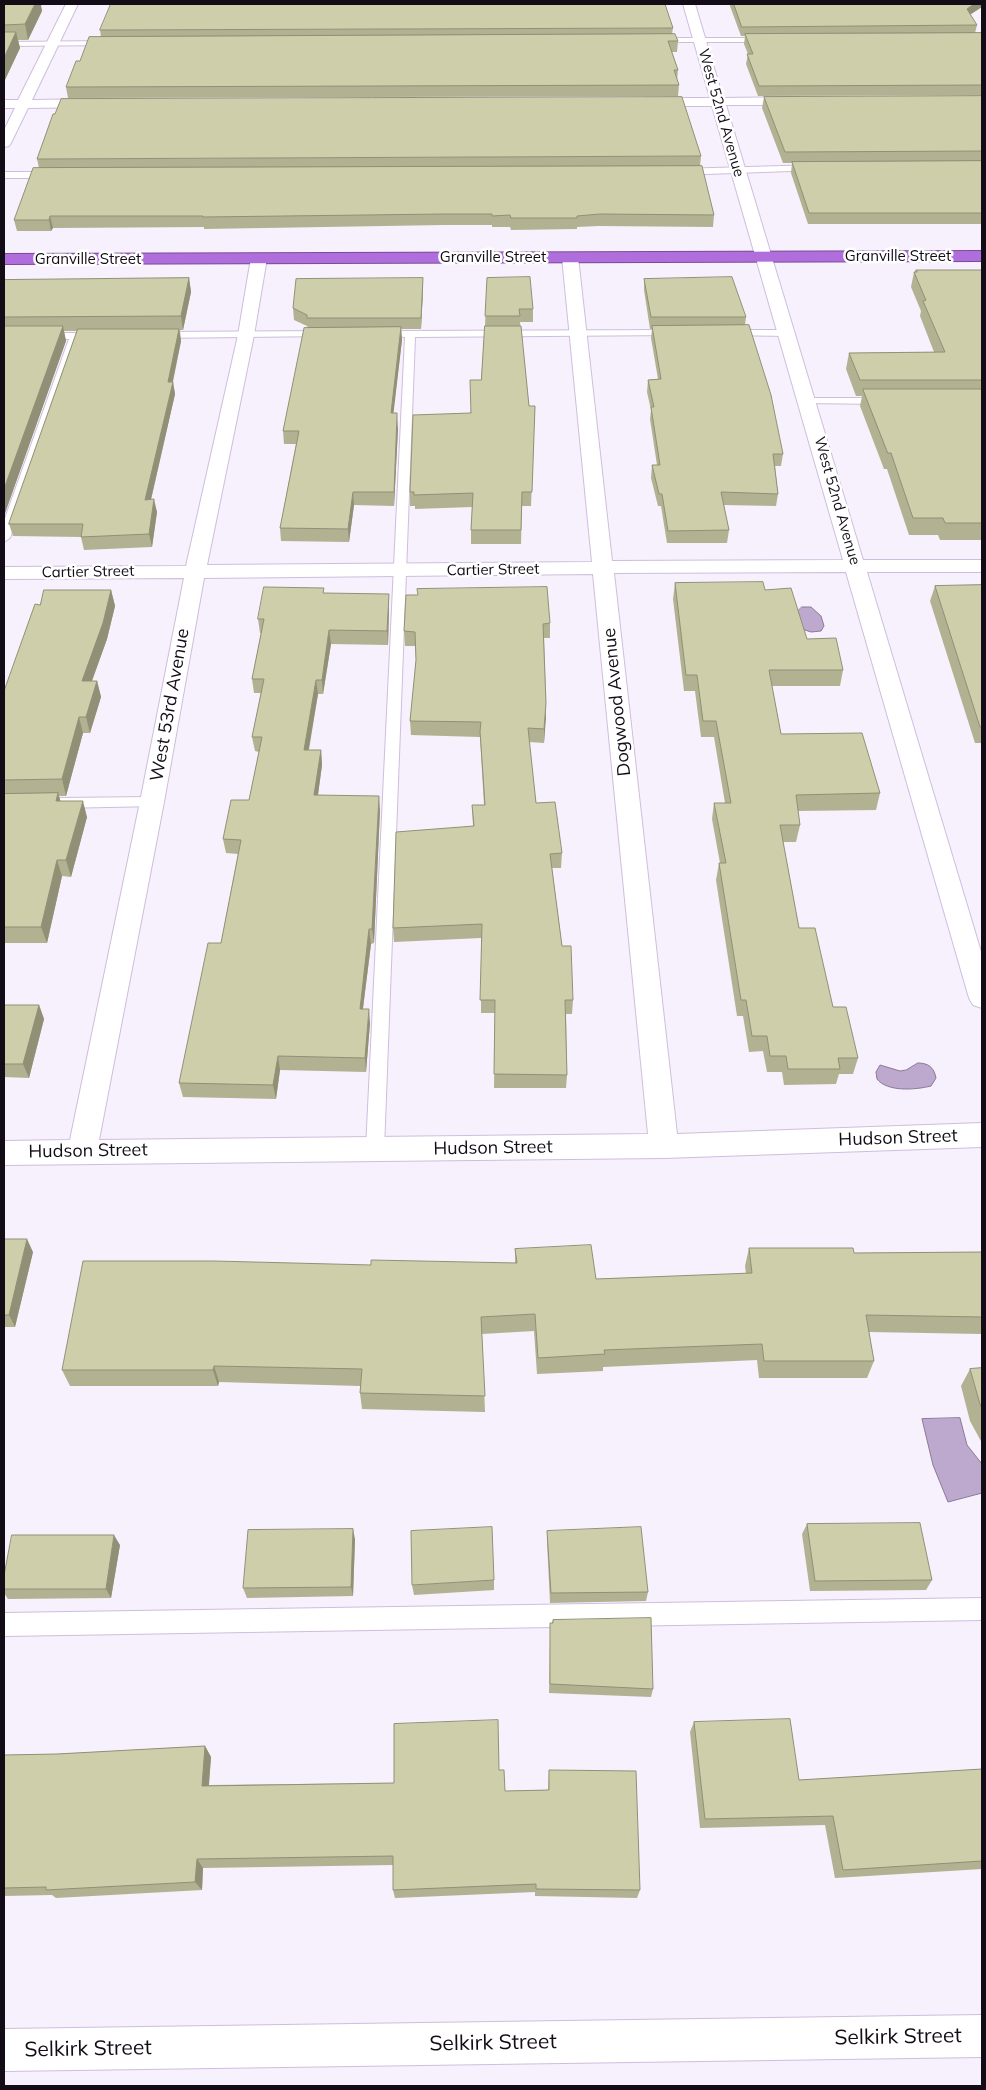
<!DOCTYPE html>
<style>
body{margin:0}
#map{position:relative;width:986px;height:2090px;overflow:hidden;background:#f7f0fd;font-family:Mulish,sans-serif}
canvas{display:block}
.frame{position:absolute;inset:0;border:5px solid #130c17;pointer-events:none}
</style>
<div id="map">
<canvas width="986" height="2090"></canvas>
<div class="frame"></div>
</div>
<script>
const ctx = document.querySelector('canvas').getContext('2d');
ctx.lineJoin = 'round';
function fillPath(path, color) { ctx.fillStyle = color; ctx.fill(path, 'evenodd'); }
function stroke(path, color, width, dash) { ctx.strokeStyle = color; ctx.lineWidth = width; ctx.lineCap = dash ? 'butt' : 'round'; ctx.setLineDash(dash || []); ctx.stroke(path); }
function label(font, color, halo, rows, align = 'center') {
  ctx.font = font + ' Mulish,sans-serif'; ctx.lineWidth = 5; ctx.setLineDash([]); ctx.textBaseline = 'middle'; ctx.strokeStyle = halo; ctx.fillStyle = color; for (const [text, x, y, turn = 0] of rows) {
    ctx.save(); ctx.translate(x, y); ctx.rotate((+turn || 0) * Math.PI / 180); ctx.textAlign = isNaN(turn) ? turn : align; if (halo) ctx.strokeText(text, 0, 0); ctx.fillText(text, 0, 0); ctx.restore();
  }
}
const water = new Path2D(`
 M 802,607 L 811,607 L 821,616 L 824,626 L 821,631 L 811,632 L 802,629 L 798,611 Z
 M 918,1063 C 928,1063 934,1067 936,1078 L 931,1086 C 915,1090 887,1092 877,1079 L 876,1072 L 880,1065 L 900,1071 L 906,1070 Z
 M 960,1418 L 967,1445 L 982,1464 L 982,1493 L 948,1502 L 933,1465 L 922,1419 Z`);
fillPath(water, '#bda8ce');
stroke(water, '#8a7997', 1);
const lane = new Path2D(`
 M 651,38 L 768,38 L 772,40 L 768,42 L 651,42 Z
 M 111,41 L 114,41 L 114,45 L 4,46 L 4,42 Z
 M 816,165 L 819,166 L 819,170 L 679,175 L 674,172 L 679,169 Z
 M 4,172 L 53,172 L 58,175 L 53,178 L 4,178 Z
 M 674,330 L 679,333 L 678,335 L 415,337 L 384,1149 L 382,1154 L 375,1157 L 368,1154 L 366,1149 L 405,337 L 396,336 L 395,334 L 400,331 Z
 M 727,330 L 787,330 L 792,333 L 787,336 L 723,335 L 722,333 Z
 M 326,331 L 331,334 L 330,336 L 157,338 L 152,335 L 157,332 Z
 M 4,333 L 99,333 L 104,336 L 99,339 L 79,339 L 10,538 L 4,542 L 4,521 L 69,339 L 4,339 Z
 M 807,398 L 884,398 L 890,401 L 884,404 L 803,403 L 801,401 L 803,399 Z
 M 152,797 L 157,798 L 160,802 L 157,806 L 60,808 L 55,807 L 52,803 L 55,799 L 60,798 Z
 M 982,1598 L 982,1620 L 4,1636 L 4,1613 Z`);
const street = new Path2D(`
 M 66,4 L 78,4 L 32,100 L 96,99 L 103,103 L 96,107 L 28,108 L 11,143 L 9,146 L 4,147 L 4,130 L 15,108 L 4,108 L 4,100 L 18,100 Z
 M 683,4 L 695,4 L 723,98 L 801,97 L 808,101 L 801,105 L 726,105 L 863,560 L 982,560 L 982,572 L 867,572 L 982,955 L 982,1008 L 973,1005 L 969,998 L 846,572 L 614,573 L 677,1134 L 982,1123 L 982,1147 L 664,1158 L 4,1165 L 4,1141 L 70,1140 L 140,802 L 184,578 L 4,579 L 4,567 L 186,566 L 238,335 L 251,258 L 253,255 L 265,255 L 267,258 L 254,335 L 207,565 L 592,562 L 562,257 L 564,254 L 576,254 L 578,257 L 612,561 L 843,560 L 712,106 L 646,106 L 639,102 L 646,98 L 710,98 ZM 593,574 L 648,1134 L 99,1140 L 164,802 L 204,578 Z
 M 982,2015 L 982,2057 L 4,2071 L 4,2029 Z`);
const highway = new Path2D(`
 M 982,251 L 982,261 L 4,264 L 4,254 Z`);
stroke(lane, '#cfbddd', 2);
stroke(street, '#cfbddd', 2);
stroke(highway, '#794c97', 2);
fillPath(lane, '#fff');
fillPath(street, '#fff');
fillPath(highway, '#b06edc');
fillPath(new Path2D(`
 M 4,4 L 41,6 L 42,11 L 28,40 L 18,40 L 20,48 L 4,82 Z
 M 730,4 L 982,4 L 982,7 L 970,15 L 977,25 L 975,33 L 982,34 L 982,95 L 758,96 L 746,64 L 748,54 L 744,44 L 745,36 L 741,36 L 730,6 Z
 M 673,28 L 672,34 L 678,41 L 677,52 L 672,52 L 678,70 L 677,80 L 679,85 L 678,96 L 68,98 L 66,87 L 80,61 L 101,37 L 100,30 Z
 M 982,96 L 982,224 L 808,224 L 791,173 L 792,163 L 783,163 L 762,108 L 764,97 Z
 M 701,156 L 700,166 L 714,215 L 713,227 L 599,226 L 577,227 L 577,229 L 511,230 L 510,227 L 492,227 L 492,225 L 444,225 L 204,229 L 204,227 L 53,228 L 51,231 L 17,231 L 14,220 L 39,168 L 37,159 Z
 M 916,270 L 982,270 L 982,540 L 940,540 L 938,535 L 909,535 L 887,469 L 884,469 L 860,406 L 862,396 L 856,396 L 846,369 L 849,353 L 934,352 L 920,316 L 921,311 L 911,287 L 914,272 L 915,272 Z
 M 189,278 L 191,292 L 183,330 L 180,330 L 181,341 L 173,382 L 175,394 L 151,500 L 157,512 L 152,547 L 84,550 L 81,537 L 13,536 L 9,524 L 77,331 L 64,331 L 66,341 L 4,516 L 4,280 Z
 M 487,278 L 533,309 L 533,322 L 520,322 L 529,406 L 535,406 L 531,506 L 522,506 L 521,544 L 471,544 L 471,530 L 472,507 L 415,509 L 415,506 L 410,506 L 410,492 L 470,413 L 481,380 L 485,326 Z
 M 644,279 L 746,317 L 745,325 L 783,454 L 781,466 L 775,466 L 778,494 L 776,506 L 724,505 L 729,530 L 727,543 L 667,543 L 661,506 L 658,506 L 651,478 L 652,465 L 657,465 L 650,419 L 651,410 L 647,392 L 648,380 L 658,379 L 651,338 L 652,329 L 650,329 L 644,290 Z
 M 423,289 L 421,329 L 401,329 L 402,340 L 393,413 L 398,429 L 394,506 L 354,505 L 349,542 L 281,541 L 280,528 L 296,444 L 284,444 L 283,431 L 308,328 L 307,326 L 294,320 L 293,308 Z
 M 675,583 L 765,590 L 807,639 L 843,670 L 840,686 L 772,686 L 781,734 L 880,793 L 876,810 L 798,811 L 800,825 L 796,842 L 783,842 L 799,928 L 833,1007 L 858,1058 L 853,1074 L 839,1074 L 836,1084 L 784,1085 L 782,1072 L 767,1072 L 763,1051 L 749,1052 L 743,1016 L 737,1016 L 716,880 L 719,863 L 720,863 L 712,819 L 714,803 L 725,803 L 714,737 L 701,737 L 695,691 L 684,691 L 673,599 Z
 M 982,585 L 982,743 L 975,743 L 930,601 L 935,586 Z
 M 111,590 L 115,606 L 107,639 L 92,681 L 97,681 L 101,697 L 90,733 L 83,733 L 66,796 L 59,796 L 60,801 L 87,817 L 71,877 L 62,876 L 47,943 L 4,943 L 4,691 L 40,605 Z
 M 325,593 L 389,609 L 388,645 L 331,644 L 323,694 L 318,694 L 309,750 L 321,750 L 322,765 L 318,795 L 380,810 L 374,943 L 371,944 L 363,1009 L 370,1023 L 366,1072 L 280,1070 L 276,1099 L 183,1097 L 179,1083 L 221,943 L 238,854 L 226,853 L 223,839 L 249,800 L 259,752 L 255,751 L 252,737 L 261,693 L 254,693 L 252,679 L 261,633 L 260,633 L 258,619 Z
 M 550,623 L 550,638 L 544,638 L 546,703 L 544,743 L 529,742 L 536,803 L 562,853 L 561,868 L 552,868 L 562,946 L 573,1000 L 572,1014 L 566,1014 L 567,1075 L 566,1088 L 494,1088 L 495,1013 L 481,1013 L 481,938 L 394,942 L 393,928 L 473,826 L 472,805 L 484,805 L 480,737 L 411,735 L 410,721 L 416,660 L 415,646 L 405,646 L 404,631 Z
 M 4,1005 L 39,1005 L 44,1019 L 29,1078 L 4,1077 Z
 M 4,1239 L 33,1252 L 15,1327 L 4,1327 Z
 M 749,1248 L 854,1253 L 982,1252 L 982,1334 L 869,1332 L 874,1361 L 867,1378 L 759,1378 L 757,1360 L 603,1367 L 603,1371 L 537,1374 L 534,1331 L 482,1334 L 485,1412 L 362,1409 L 360,1393 L 360,1386 L 219,1382 L 218,1386 L 70,1386 L 62,1370 L 371,1265 L 515,1263 L 515,1249 L 596,1279 L 746,1274 L 745,1266 Z
 M 982,1368 L 982,1443 L 970,1421 L 961,1386 L 970,1369 Z
 M 807,1524 L 932,1580 L 926,1590 L 810,1591 L 802,1534 Z
 M 547,1531 L 648,1592 L 646,1601 L 550,1603 L 547,1541 Z
 M 355,1539 L 353,1596 L 247,1598 L 243,1588 Z
 M 120,1545 L 111,1598 L 8,1599 L 4,1593 L 4,1576 Z
 M 494,1580 L 494,1590 L 414,1595 L 412,1585 Z
 M 553,1620 L 653,1689 L 651,1697 L 549,1693 L 550,1632 L 550,1623 L 552,1623 Z
 M 694,1722 L 799,1780 L 982,1769 L 982,1869 L 835,1878 L 825,1825 L 700,1828 L 690,1732 Z
 M 205,1746 L 211,1757 L 209,1785 L 394,1783 L 499,1770 L 505,1791 L 548,1790 L 549,1770 L 640,1890 L 637,1898 L 535,1896 L 535,1892 L 395,1898 L 393,1890 L 393,1865 L 203,1868 L 202,1890 L 56,1898 L 52,1895 L 4,1896 L 4,1755 L 57,1754 Z`), '#b2b192');
fillPath(new Path2D(`
 M 35,4 L 42,4 L 41,6 L 42,11 L 28,40 L 25,24 Z
 M 974,4 L 982,4 L 982,7 L 964,18 L 967,9 Z
 M 16,32 L 20,48 L 4,82 L 4,58 Z
 M 50,216 L 53,228 L 51,231 L 49,220 Z
 M 189,278 L 191,292 L 183,330 L 181,316 Z
 M 423,278 L 423,289 L 421,329 L 421,318 Z
 M 63,326 L 66,341 L 4,516 L 4,489 Z
 M 401,327 L 402,340 L 392,426 L 391,413 Z
 M 179,329 L 181,341 L 170,394 L 168,382 Z
 M 173,382 L 175,394 L 148,512 L 145,500 Z
 M 397,416 L 398,429 L 394,506 L 394,492 Z
 M 353,492 L 354,505 L 349,542 L 348,529 Z
 M 154,499 L 157,512 L 152,547 L 149,534 Z
 M 111,590 L 115,606 L 107,639 L 86,697 L 82,681 Z
 M 389,594 L 389,609 L 388,645 L 387,631 Z
 M 329,630 L 331,644 L 323,694 L 322,680 Z
 M 316,680 L 318,694 L 306,764 L 304,750 Z
 M 97,681 L 101,697 L 90,733 L 86,717 Z
 M 546,703 L 546,718 L 544,743 L 544,729 Z
 M 79,717 L 83,733 L 66,796 L 62,779 Z
 M 321,750 L 322,765 L 316,809 L 314,795 Z
 M 58,793 L 63,809 L 56,801 Z
 M 379,796 L 380,810 L 374,943 L 372,929 Z
 M 83,801 L 87,817 L 71,877 L 66,860 Z
 M 57,860 L 62,876 L 47,943 L 41,927 Z
 M 369,929 L 371,944 L 361,1023 L 360,1009 Z
 M 39,1005 L 44,1019 L 29,1078 L 23,1064 Z
 M 369,1009 L 370,1023 L 366,1072 L 365,1058 Z
 M 278,1056 L 280,1070 L 276,1099 L 273,1085 Z
 M 27,1239 L 33,1252 L 15,1327 L 9,1315 Z
 M 214,1366 L 219,1382 L 218,1386 L 213,1370 Z
 M 353,1529 L 355,1539 L 353,1596 L 351,1587 Z
 M 114,1535 L 120,1545 L 111,1598 L 106,1589 Z
 M 205,1746 L 211,1757 L 208,1795 L 202,1786 Z
 M 197,1859 L 203,1868 L 202,1890 L 195,1882 Z`), '#919077');
const building = new Path2D(`
 M 4,4 L 35,4 L 25,24 L 4,25 Z
 M 111,4 L 665,4 L 673,28 L 100,30 Z
 M 734,4 L 974,4 L 967,9 L 977,25 L 742,27 Z
 M 4,32 L 16,32 L 4,58 Z
 M 982,33 L 982,85 L 759,86 L 747,54 L 753,54 L 745,34 Z
 M 675,34 L 678,41 L 668,41 L 678,70 L 674,70 L 679,85 L 66,87 L 76,61 L 80,61 L 89,37 Z
 M 982,96 L 982,151 L 785,152 L 764,97 Z
 M 682,97 L 701,156 L 37,159 L 53,114 L 55,114 L 61,99 Z
 M 982,161 L 982,213 L 809,213 L 792,162 Z
 M 702,166 L 714,215 L 600,214 L 577,216 L 577,218 L 511,218 L 510,215 L 492,216 L 492,214 L 444,214 L 203,217 L 203,216 L 50,216 L 49,220 L 14,220 L 33,168 Z
 M 916,270 L 982,270 L 982,380 L 860,380 L 849,353 L 945,352 L 923,301 L 926,300 L 925,298 L 914,272 L 917,272 Z
 M 530,277 L 533,309 L 519,309 L 520,316 L 485,316 L 487,278 Z
 M 732,277 L 746,317 L 651,317 L 644,279 Z
 M 189,278 L 181,316 L 4,317 L 4,280 Z
 M 423,278 L 421,318 L 307,318 L 307,315 L 293,308 L 296,279 Z
 M 749,325 L 771,395 L 783,454 L 773,454 L 778,494 L 721,492 L 729,530 L 668,531 L 662,494 L 659,494 L 652,465 L 660,465 L 651,407 L 654,407 L 648,380 L 661,379 L 652,326 Z
 M 4,326 L 63,326 L 4,489 Z
 M 485,326 L 521,326 L 529,406 L 535,406 L 532,492 L 522,492 L 521,530 L 471,530 L 473,493 L 414,495 L 414,492 L 410,492 L 413,415 L 471,413 L 470,380 L 481,380 Z
 M 401,327 L 391,413 L 397,413 L 397,416 L 394,492 L 353,492 L 348,529 L 280,528 L 299,431 L 283,431 L 304,328 Z
 M 78,329 L 179,329 L 168,382 L 173,382 L 145,500 L 154,499 L 149,534 L 81,537 L 83,524 L 9,524 Z
 M 863,389 L 982,389 L 982,523 L 945,523 L 943,518 L 913,518 L 891,453 L 888,453 Z
 M 763,582 L 765,590 L 791,588 L 807,639 L 836,638 L 843,670 L 769,670 L 781,734 L 862,733 L 880,793 L 796,795 L 800,825 L 780,825 L 799,928 L 815,928 L 833,1007 L 846,1007 L 858,1058 L 838,1058 L 840,1069 L 788,1069 L 786,1056 L 770,1056 L 767,1036 L 752,1036 L 746,1000 L 741,1000 L 719,863 L 726,863 L 714,803 L 731,803 L 716,721 L 703,721 L 697,675 L 686,675 L 675,583 Z
 M 982,585 L 982,727 L 980,727 L 935,586 Z
 M 264,587 L 324,588 L 323,593 L 389,594 L 387,631 L 329,630 L 322,680 L 316,680 L 304,750 L 321,750 L 314,795 L 379,796 L 372,929 L 369,929 L 360,1009 L 369,1009 L 365,1058 L 278,1056 L 273,1085 L 179,1083 L 208,943 L 221,943 L 241,840 L 223,839 L 231,800 L 249,800 L 262,737 L 252,737 L 264,679 L 252,679 L 264,619 L 258,619 Z
 M 547,587 L 550,623 L 543,624 L 546,703 L 544,729 L 528,728 L 536,803 L 555,802 L 562,853 L 550,854 L 562,946 L 571,946 L 573,1000 L 565,1000 L 567,1075 L 494,1074 L 495,1000 L 480,1000 L 482,924 L 393,928 L 396,832 L 474,826 L 472,805 L 485,805 L 480,731 L 481,722 L 410,721 L 416,660 L 415,632 L 404,631 L 406,595 L 418,595 L 417,589 Z
 M 44,590 L 111,590 L 103,623 L 82,681 L 97,681 L 86,717 L 79,717 L 62,779 L 4,780 L 4,691 L 35,604 L 40,605 Z
 M 58,793 L 56,801 L 83,801 L 66,860 L 57,860 L 41,927 L 4,927 L 4,794 Z
 M 4,1005 L 39,1005 L 23,1064 L 4,1064 Z
 M 4,1239 L 27,1239 L 9,1315 L 4,1315 Z
 M 591,1245 L 596,1279 L 752,1273 L 749,1248 L 853,1248 L 854,1253 L 982,1252 L 982,1317 L 866,1315 L 874,1361 L 764,1361 L 762,1344 L 604,1350 L 605,1354 L 538,1358 L 535,1314 L 481,1317 L 485,1396 L 360,1393 L 362,1369 L 214,1366 L 213,1370 L 62,1370 L 83,1261 L 214,1261 L 371,1265 L 371,1260 L 517,1263 L 515,1249 Z
 M 982,1368 L 982,1409 L 980,1404 L 970,1369 Z
 M 920,1523 L 932,1580 L 815,1581 L 807,1524 Z
 M 492,1527 L 494,1580 L 412,1585 L 411,1531 Z
 M 641,1527 L 648,1592 L 551,1593 L 547,1531 Z
 M 353,1529 L 351,1587 L 243,1588 L 248,1530 Z
 M 12,1535 L 114,1535 L 106,1589 L 4,1589 L 4,1576 Z
 M 651,1618 L 653,1689 L 550,1684 L 550,1623 L 553,1623 L 553,1620 Z
 M 790,1719 L 799,1780 L 982,1769 L 982,1861 L 843,1870 L 833,1816 L 705,1819 L 694,1722 Z
 M 498,1720 L 499,1770 L 504,1770 L 505,1791 L 549,1790 L 549,1770 L 636,1771 L 640,1890 L 536,1889 L 536,1884 L 393,1890 L 393,1856 L 197,1859 L 195,1882 L 46,1890 L 46,1887 L 4,1888 L 4,1755 L 57,1754 L 205,1746 L 202,1786 L 394,1783 L 394,1724 Z`);
fillPath(building, '#cfceaa');
stroke(building, '#919077', 1);
label('15px', '#130c17', '#fff', [
 ["West 52nd Avenue",721,113,74],
 ["Granville Street",898,256],
 ["Granville Street",493,257],
 ["Granville Street",88,259],
 ["West 52nd Avenue",837,501,74],
 ["Cartier Street",493,570,-1],
 ["Cartier Street",88,572,-1]
]);
label('18px', '#130c17', '#fff', [
 ["Dogwood Avenue",617,702,-96],
 ["West 53rd Avenue",170,705,-80],
 ["Hudson Street",898,1138,-2],
 ["Hudson Street",493,1148,-1],
 ["Hudson Street",88,1151,-1]
]);
label('21px', '#130c17', '#fff', [
 ["Selkirk Street",898,2037,-1],
 ["Selkirk Street",493,2043,-1],
 ["Selkirk Street",88,2049,-1]
]);
</script>
